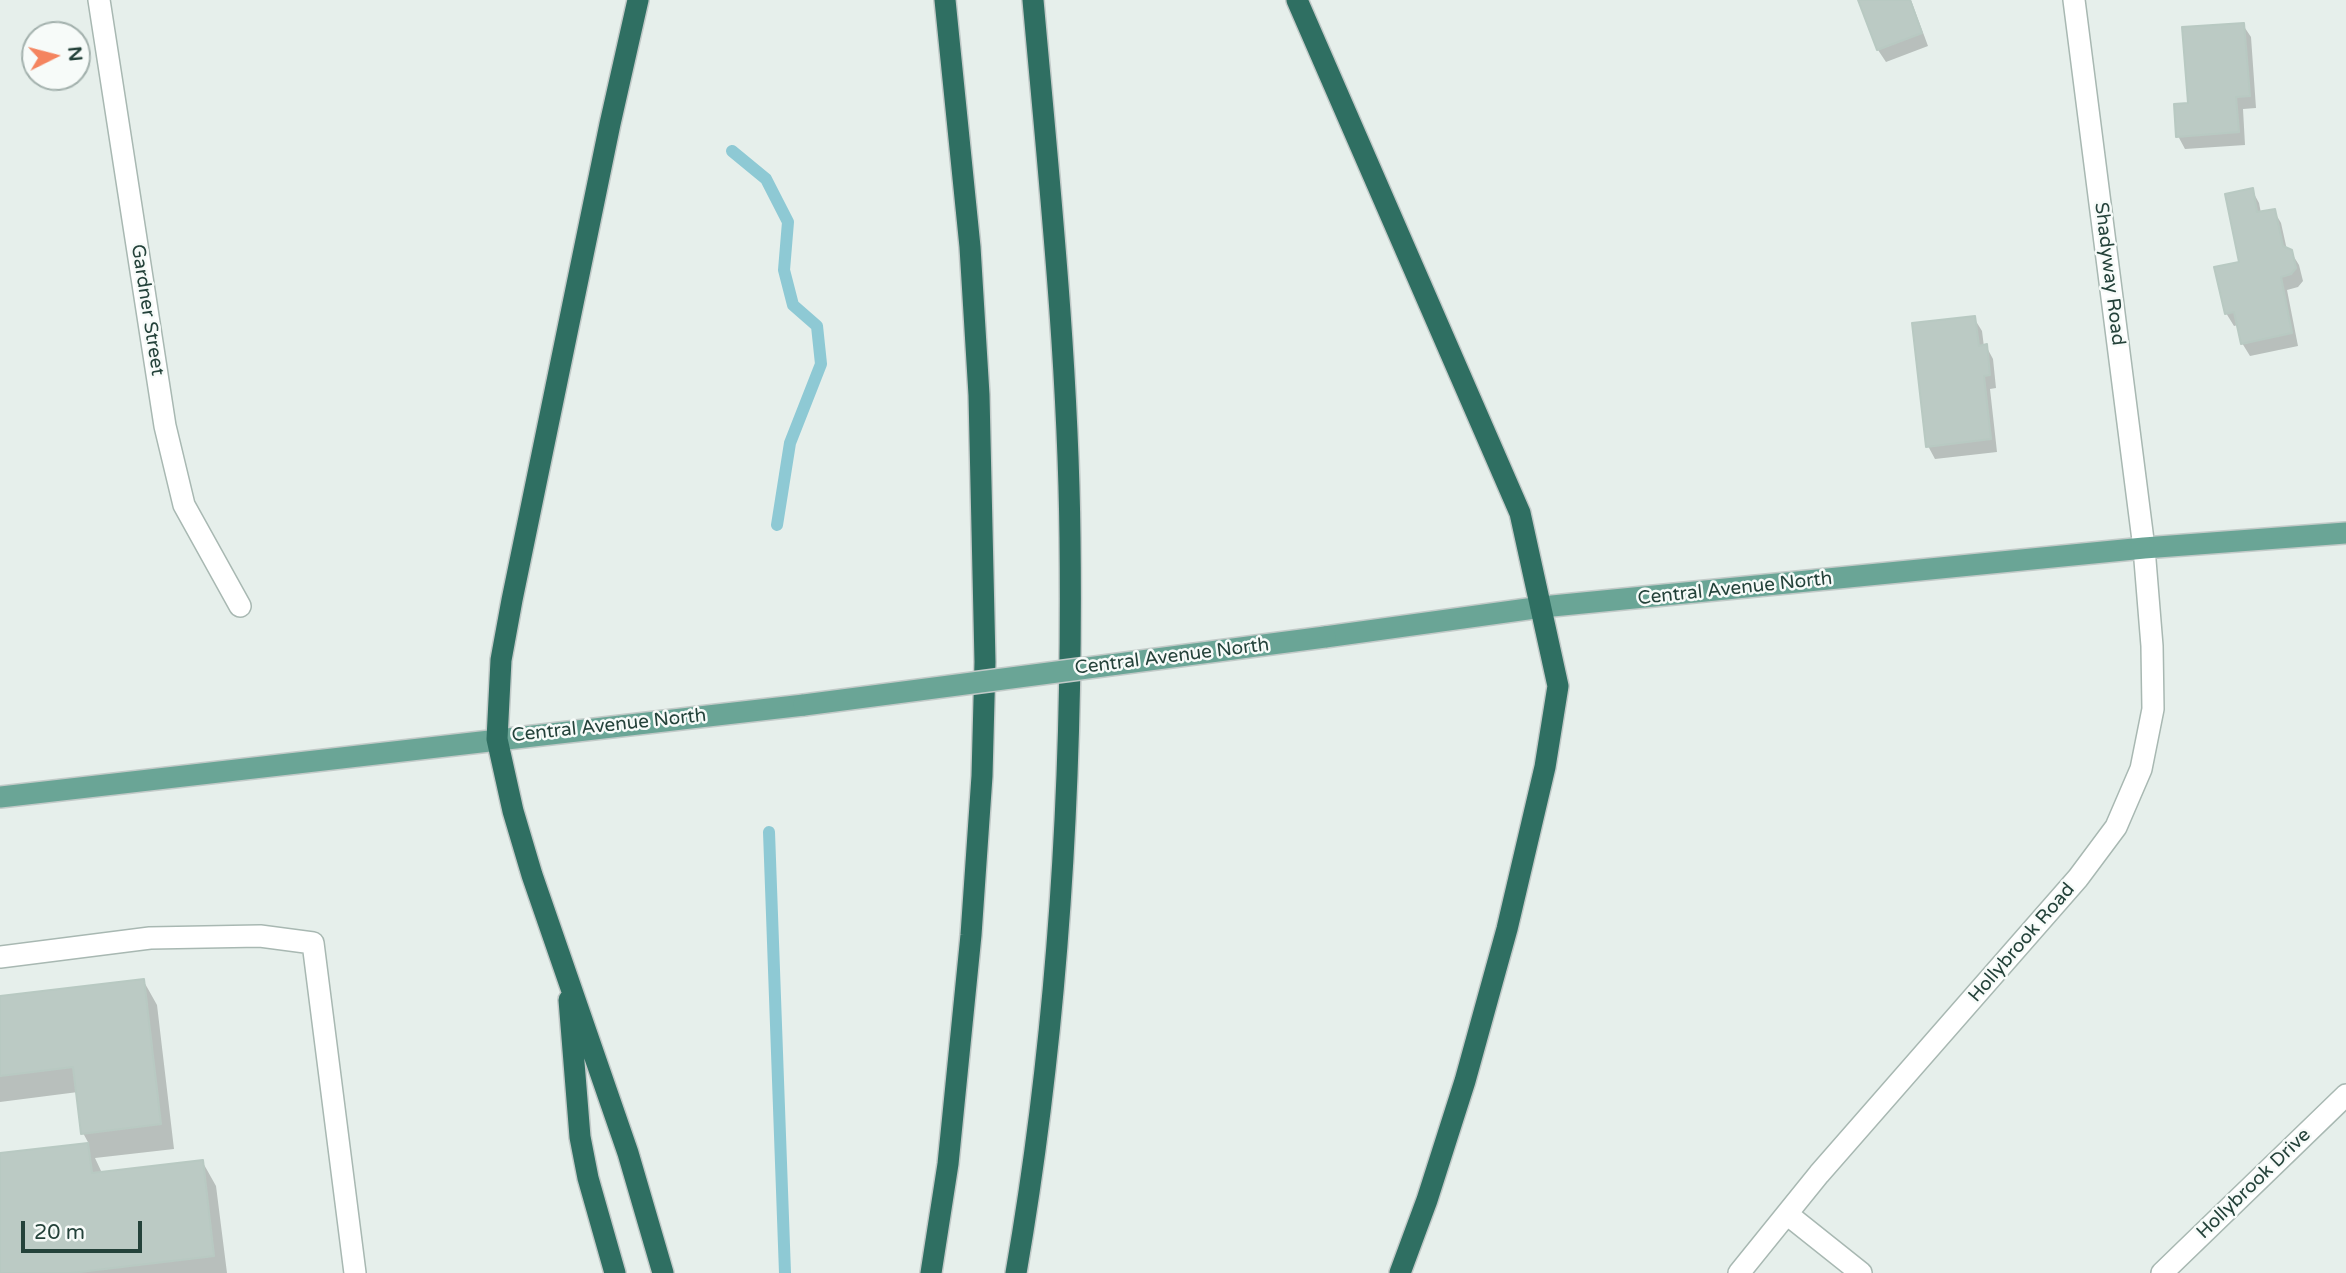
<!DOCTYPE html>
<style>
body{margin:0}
#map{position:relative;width:2346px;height:1273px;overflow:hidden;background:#e6efeb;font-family:"Varela Round",sans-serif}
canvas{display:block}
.north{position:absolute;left:21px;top:21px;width:70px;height:70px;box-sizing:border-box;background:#f7fbf9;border:2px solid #a3b1ad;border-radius:50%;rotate:84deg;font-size:19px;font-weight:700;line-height:28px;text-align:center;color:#24423a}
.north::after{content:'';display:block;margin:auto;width:24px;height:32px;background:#f4845f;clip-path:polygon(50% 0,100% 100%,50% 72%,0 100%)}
.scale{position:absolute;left:21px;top:1221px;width:121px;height:32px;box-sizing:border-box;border:4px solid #24423a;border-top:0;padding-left:9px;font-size:21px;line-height:24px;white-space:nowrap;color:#24423a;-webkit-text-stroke:5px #f7fbf9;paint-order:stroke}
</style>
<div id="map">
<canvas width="2346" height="1273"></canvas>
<div class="north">N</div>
<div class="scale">20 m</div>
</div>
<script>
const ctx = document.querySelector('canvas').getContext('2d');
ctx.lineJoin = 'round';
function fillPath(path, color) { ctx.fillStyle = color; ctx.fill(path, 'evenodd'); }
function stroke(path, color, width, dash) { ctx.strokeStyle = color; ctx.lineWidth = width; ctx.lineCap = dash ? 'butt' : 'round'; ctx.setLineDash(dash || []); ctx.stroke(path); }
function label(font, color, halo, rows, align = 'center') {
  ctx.font = font + ' "Varela Round",sans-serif'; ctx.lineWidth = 5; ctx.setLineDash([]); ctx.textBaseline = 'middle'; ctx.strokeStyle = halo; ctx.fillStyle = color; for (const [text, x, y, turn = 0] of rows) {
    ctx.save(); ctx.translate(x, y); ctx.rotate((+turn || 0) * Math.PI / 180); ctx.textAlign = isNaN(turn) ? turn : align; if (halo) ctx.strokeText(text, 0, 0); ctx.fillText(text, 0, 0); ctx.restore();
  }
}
fillPath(new Path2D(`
 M 1859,0 L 1911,0 L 1928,46 L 1886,62 L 1878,50 Z
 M 2243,25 L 2251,37 L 2256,108 L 2243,109 L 2245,145 L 2185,149 L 2178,136 L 2190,104 Z
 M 2252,190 L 2259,203 L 2261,213 L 2274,211 L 2281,223 L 2287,250 L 2291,252 L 2299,265 L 2303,281 L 2298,287 L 2287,290 L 2298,346 L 2250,356 L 2242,343 L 2238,325 L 2234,326 L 2226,313 L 2242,263 Z
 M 1974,318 L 1982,331 L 1984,347 L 1986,346 L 1993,359 L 1996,388 L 1990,389 L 1997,452 L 1935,459 L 1928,446 Z
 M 143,980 L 157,1005 L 174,1149 L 95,1158 L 102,1173 L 202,1161 L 216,1186 L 227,1273 L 0,1273 L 0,1155 L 89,1144 L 83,1133 L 78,1092 L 0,1102 L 0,998 Z`), '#0003');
stroke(new Path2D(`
 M 732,151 L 766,179 L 788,222 L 784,270 L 793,305 L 817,326 L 821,364 L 790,443 L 777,525
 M 769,832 L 785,1273`), '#8ec9d4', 12);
const building = new Path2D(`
 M 1858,0 L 1910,0 L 1922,33 L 1877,50 Z
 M 2244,23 L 2250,96 L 2236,97 L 2239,132 L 2176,137 L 2174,104 L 2188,103 L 2182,27 Z
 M 2253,188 L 2257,212 L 2275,209 L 2283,246 L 2292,250 L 2296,268 L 2291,274 L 2281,277 L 2292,333 L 2241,344 L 2234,312 L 2225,314 L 2214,267 L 2239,262 L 2225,194 Z
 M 1975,316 L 1979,346 L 1987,344 L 1990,375 L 1984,376 L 1991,439 L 1926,447 L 1912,323 Z
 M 144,979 L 161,1124 L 81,1134 L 73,1067 L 0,1076 L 0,996 Z
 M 88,1143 L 92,1173 L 203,1160 L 214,1256 L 71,1273 L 0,1273 L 0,1153 Z`);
fillPath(building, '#bbcac4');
stroke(building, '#b8c9c2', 2);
const minor = new Path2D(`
 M 99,0 L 165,426 L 184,505 L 240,606
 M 0,957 L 150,938 L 260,936 L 313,943 L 355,1273
 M 1787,1214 L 1861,1273
 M 1739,1273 L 1819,1174 L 2078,878 L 2116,827 L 2141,769 L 2153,709 L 2152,646 L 2144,548 L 2074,0
 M 2162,1273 L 2346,1095`);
const major = new Path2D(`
 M 1325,637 L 1542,607 L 2144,548 L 2346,533
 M 0,797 L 804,705`);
const highway = new Path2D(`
 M 638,0 L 610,124 L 512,600 L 501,660 L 497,739 L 513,811 L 532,875 L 628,1153 L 663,1273
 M 1297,0 L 1520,513 L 1558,686 L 1545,767 L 1507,929 L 1465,1081 L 1427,1200 L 1400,1273
 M 569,1000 L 580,1137 L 588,1178 L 615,1273
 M 931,1273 L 948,1164 L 971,935 L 982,776 L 985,662 L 979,395 L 970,247 L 945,0
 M 1016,1273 C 1058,1031 1073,783 1070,538 C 1068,358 1049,179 1033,0`);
stroke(minor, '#a8b8b2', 24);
stroke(major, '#c2cac8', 24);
stroke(highway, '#c2cac8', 24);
stroke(minor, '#fff', 21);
stroke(major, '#6aa596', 21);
stroke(highway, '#2f6f62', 21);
const majorBridge = new Path2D(`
 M 804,705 L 1325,637`);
stroke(majorBridge, '#c2cac8', 24, []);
stroke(majorBridge, '#6aa596', 21);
label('19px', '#24423a', '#f7fbf9', [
 ["Shadyway Road",2109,274,83],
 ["Gardner Street",147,310,81],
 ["Central Avenue North",1735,589,-6],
 ["Central Avenue North",1172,657,-7],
 ["Central Avenue North",609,726,-6],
 ["Hollybrook Road",2022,943,-49],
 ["Hollybrook Drive",2254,1184,-44]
]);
</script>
